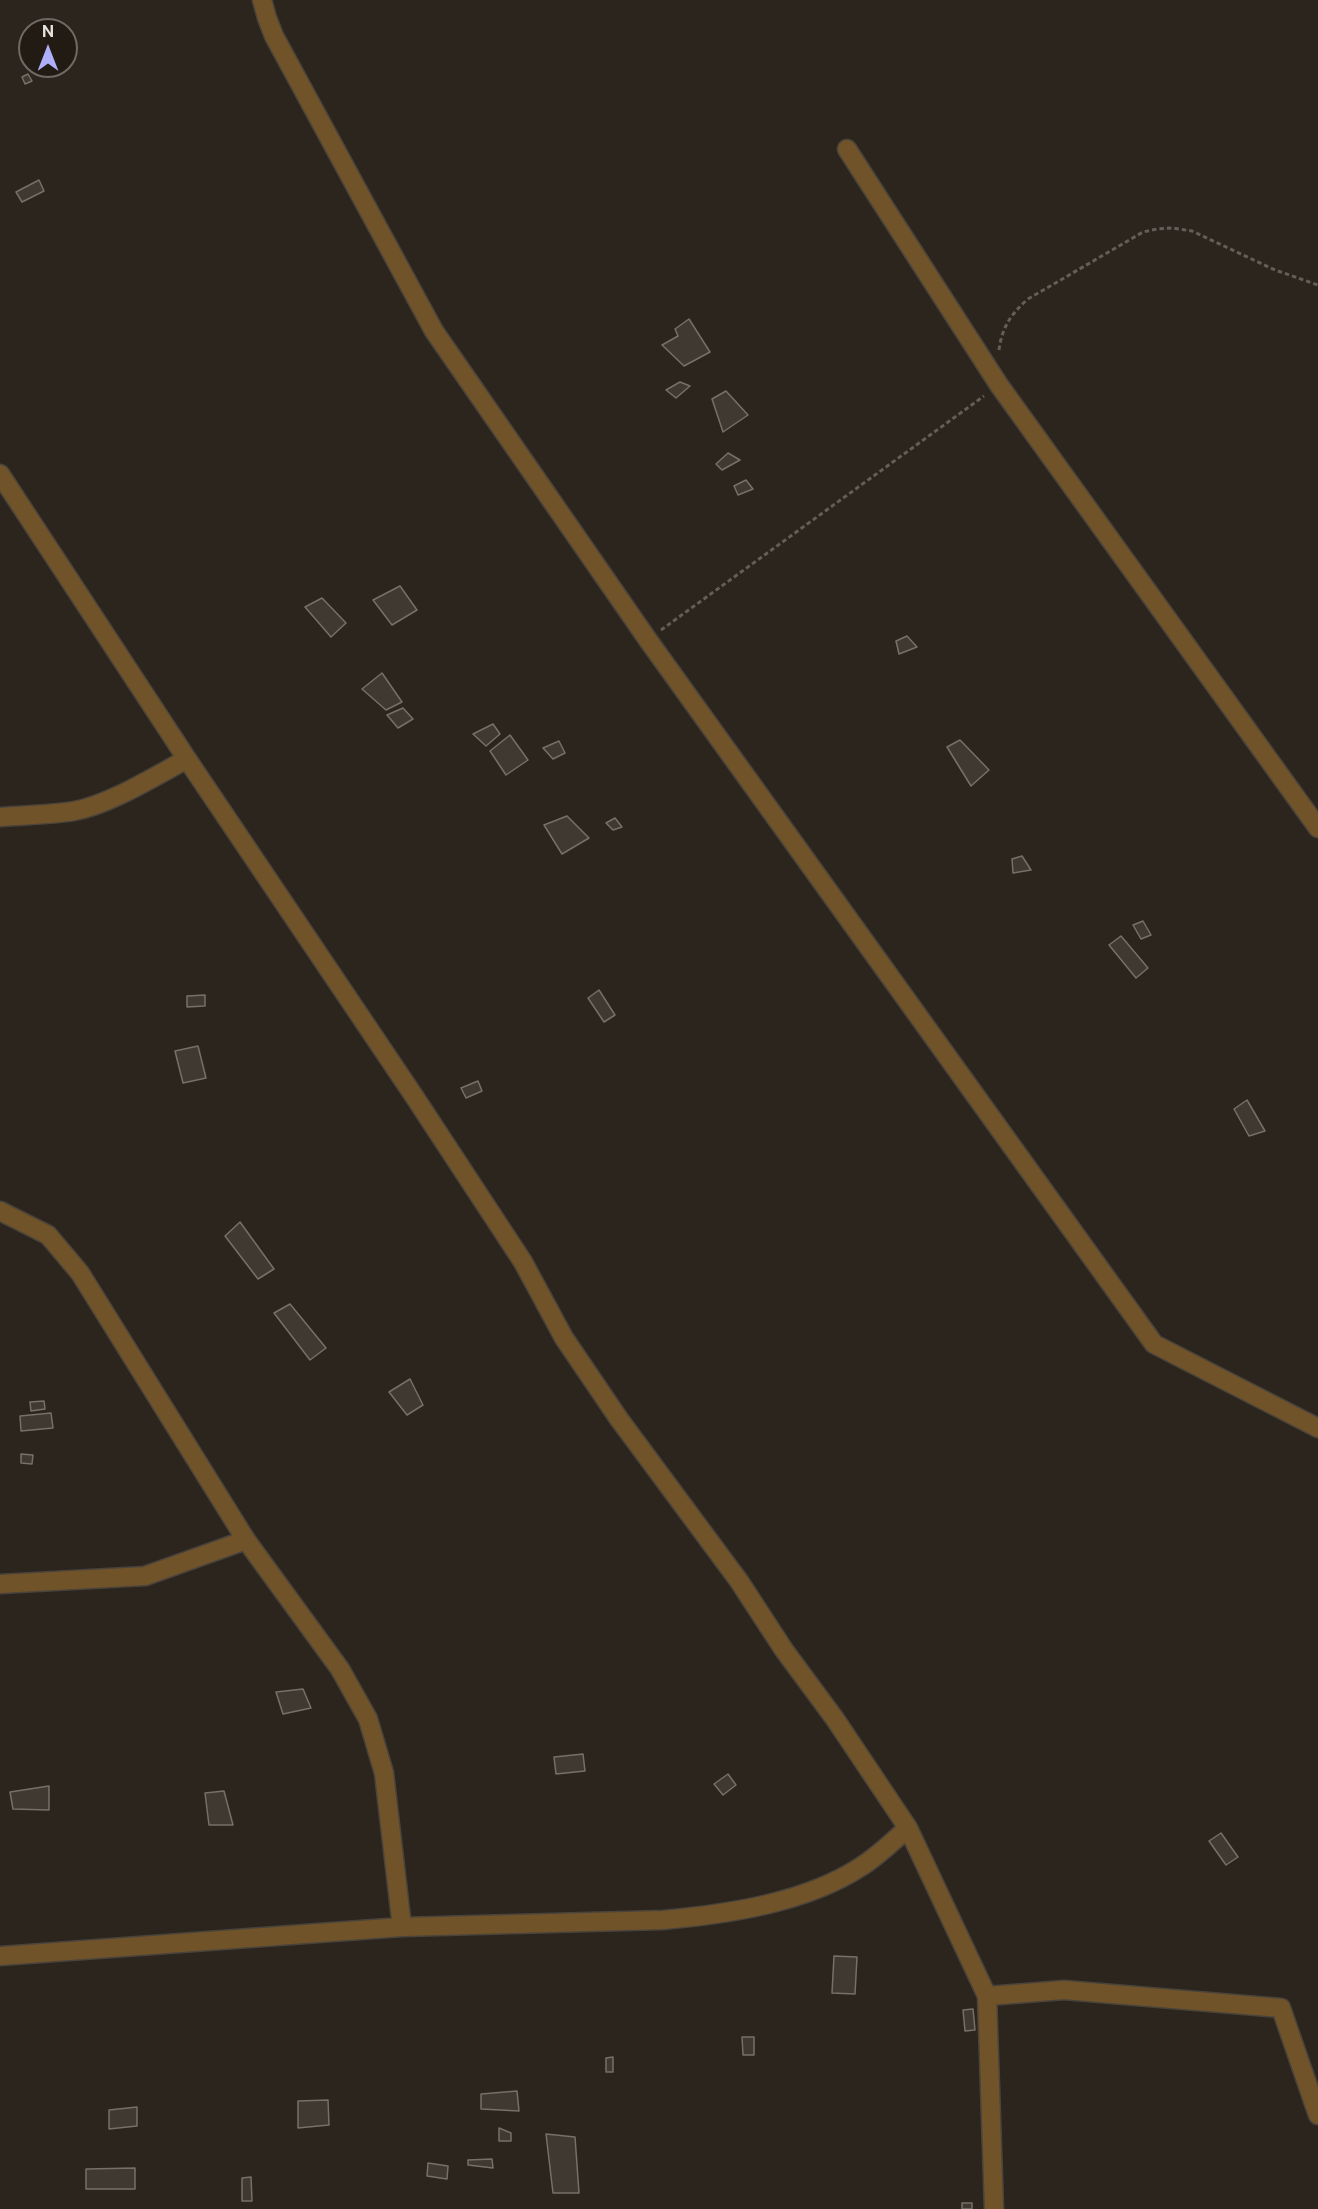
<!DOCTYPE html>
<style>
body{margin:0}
#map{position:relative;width:1318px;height:2209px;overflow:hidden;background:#2b251d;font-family:"Public Sans",sans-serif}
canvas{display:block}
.north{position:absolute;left:18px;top:18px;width:60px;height:60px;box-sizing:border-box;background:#211b14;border:2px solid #6f6a64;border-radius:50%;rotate:0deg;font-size:16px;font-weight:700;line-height:24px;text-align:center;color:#e5e1dc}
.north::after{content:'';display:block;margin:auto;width:21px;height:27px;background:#aeaefb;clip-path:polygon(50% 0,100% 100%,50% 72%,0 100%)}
</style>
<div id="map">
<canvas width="1318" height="2209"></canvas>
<div class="north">N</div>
</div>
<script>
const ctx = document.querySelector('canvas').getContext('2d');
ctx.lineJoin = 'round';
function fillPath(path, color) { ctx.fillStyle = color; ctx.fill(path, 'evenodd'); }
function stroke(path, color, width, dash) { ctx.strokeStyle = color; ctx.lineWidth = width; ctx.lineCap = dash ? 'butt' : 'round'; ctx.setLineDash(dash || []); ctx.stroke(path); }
const building = new Path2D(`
 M 28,74 L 32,81 L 25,84 L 22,77 Z
 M 39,180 L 44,191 L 22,202 L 16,192 Z
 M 689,319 L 710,352 L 684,366 L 662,345 L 678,336 L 675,329 Z
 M 680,382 L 690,386 L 676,398 L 666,390 Z
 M 726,391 L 748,415 L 723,432 L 712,399 Z
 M 728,453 L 740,460 L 722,470 L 716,464 Z
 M 746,480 L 753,489 L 738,495 L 734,486 Z
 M 400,586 L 417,610 L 392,625 L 373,600 Z
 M 322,598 L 346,623 L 331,637 L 305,607 Z
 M 907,636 L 917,647 L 899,654 L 896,641 Z
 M 382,673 L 402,702 L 386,710 L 362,689 Z
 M 403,708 L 413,719 L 398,728 L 387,715 Z
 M 493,724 L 500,734 L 486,746 L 473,734 Z
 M 510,735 L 528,760 L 506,775 L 490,751 Z
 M 960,740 L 989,770 L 971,786 L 947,747 Z
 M 559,741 L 565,753 L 553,759 L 543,748 Z
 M 567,816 L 589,838 L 562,854 L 544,825 Z
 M 615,818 L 622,827 L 613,830 L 606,823 Z
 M 1022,856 L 1031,870 L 1013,873 L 1012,859 Z
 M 1143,921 L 1151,935 L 1141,939 L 1133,925 Z
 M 1121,936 L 1148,968 L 1136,978 L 1109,945 Z
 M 599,990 L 615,1015 L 604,1022 L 588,998 Z
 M 205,995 L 205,1006 L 187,1007 L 187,996 Z
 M 198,1046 L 206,1078 L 183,1083 L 175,1051 Z
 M 478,1081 L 482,1091 L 466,1098 L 461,1088 Z
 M 1247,1100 L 1265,1131 L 1249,1136 L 1234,1109 Z
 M 240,1222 L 274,1269 L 258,1279 L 225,1236 Z
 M 290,1304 L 326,1348 L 310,1360 L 274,1313 Z
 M 410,1379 L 423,1405 L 407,1415 L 389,1392 Z
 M 44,1401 L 45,1409 L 31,1411 L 30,1402 Z
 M 51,1413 L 53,1428 L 21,1431 L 20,1416 Z
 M 21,1454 L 33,1455 L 32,1464 L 21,1463 Z
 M 303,1689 L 311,1708 L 283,1714 L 276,1692 Z
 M 583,1754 L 585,1771 L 556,1774 L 554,1757 Z
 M 728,1774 L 736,1785 L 723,1795 L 714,1784 Z
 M 49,1786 L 49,1810 L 13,1809 L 10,1792 Z
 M 224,1791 L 233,1825 L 209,1825 L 205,1793 Z
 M 1221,1833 L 1238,1857 L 1226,1865 L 1209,1841 Z
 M 834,1956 L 857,1957 L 855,1994 L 832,1993 Z
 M 973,2009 L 975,2030 L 965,2031 L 963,2010 Z
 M 742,2037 L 754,2037 L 754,2055 L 743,2055 Z
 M 613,2057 L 613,2072 L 606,2072 L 606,2058 Z
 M 517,2091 L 519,2111 L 481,2109 L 481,2094 Z
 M 328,2100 L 329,2125 L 298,2128 L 298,2101 Z
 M 137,2107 L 137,2126 L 109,2129 L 109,2110 Z
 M 499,2128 L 511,2133 L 511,2141 L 499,2141 Z
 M 546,2134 L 575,2137 L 579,2193 L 553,2193 Z
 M 492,2159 L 493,2168 L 468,2165 L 468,2160 Z
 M 428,2163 L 448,2166 L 447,2179 L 427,2176 Z
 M 135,2168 L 135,2189 L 86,2189 L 86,2169 Z
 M 251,2177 L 252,2201 L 242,2201 L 242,2178 Z
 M 962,2203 L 972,2203 L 972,2209 L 962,2209 Z`);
fillPath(building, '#403931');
stroke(building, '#777067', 1.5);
const minor = new Path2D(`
 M 262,0 L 267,18 L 274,36 L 434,331 L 648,640 L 1154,1344 L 1318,1428
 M 847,149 L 999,385 L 1318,828
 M 0,474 L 187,759 L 414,1096 L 523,1262 L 564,1338 L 619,1419 L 739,1581 L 784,1650 L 835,1719 L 908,1828 L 987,1996 L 994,2209
 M 0,817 C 24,815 50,815 74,811 C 109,805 155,776 187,759
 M 0,1211 L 48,1235 L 80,1273 L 246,1540 L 340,1669 L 368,1719 L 384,1773 L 402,1927
 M 0,1584 L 145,1576 L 246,1540
 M 0,1956 L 402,1927 L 663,1920 C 728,1914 806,1903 862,1866 C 878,1856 893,1841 908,1828
 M 987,1996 L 1064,1990 L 1281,2008 L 1318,2115`);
stroke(minor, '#49433c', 21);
stroke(new Path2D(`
 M 999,350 C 1002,327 1011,314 1028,299 L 1143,232 L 1157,229 L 1172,228 L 1192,231 L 1275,270 L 1318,285
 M 661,630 L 984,396`), '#635e57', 3, [4.5, 3]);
stroke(minor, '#715329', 18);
</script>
